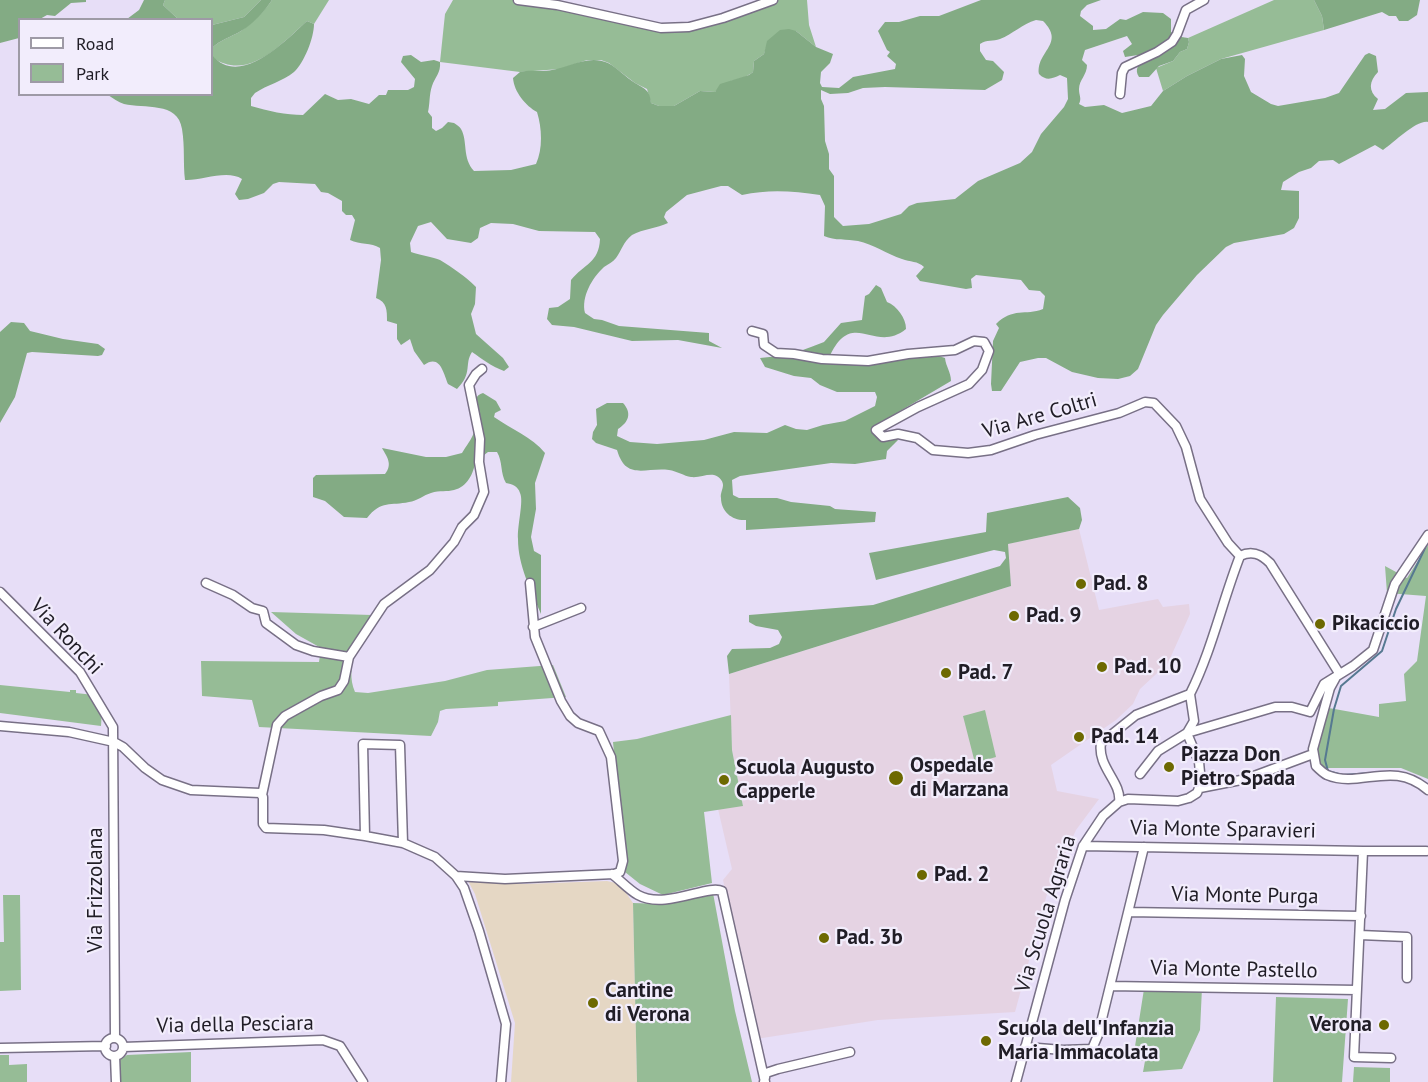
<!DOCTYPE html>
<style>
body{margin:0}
#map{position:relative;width:1428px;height:1082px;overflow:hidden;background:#e7def7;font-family:"PT Sans",sans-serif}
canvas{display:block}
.legend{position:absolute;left:18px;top:18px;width:195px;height:78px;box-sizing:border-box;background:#f2edfc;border:2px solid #9e9aa6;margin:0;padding:8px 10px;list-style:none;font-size:18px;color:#201d26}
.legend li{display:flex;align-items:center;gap:12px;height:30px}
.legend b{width:30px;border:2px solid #9e9aa6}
</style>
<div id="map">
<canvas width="1428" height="1082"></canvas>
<ul class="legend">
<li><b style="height:8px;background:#fff"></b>Road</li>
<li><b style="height:16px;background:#96bc96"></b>Park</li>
</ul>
</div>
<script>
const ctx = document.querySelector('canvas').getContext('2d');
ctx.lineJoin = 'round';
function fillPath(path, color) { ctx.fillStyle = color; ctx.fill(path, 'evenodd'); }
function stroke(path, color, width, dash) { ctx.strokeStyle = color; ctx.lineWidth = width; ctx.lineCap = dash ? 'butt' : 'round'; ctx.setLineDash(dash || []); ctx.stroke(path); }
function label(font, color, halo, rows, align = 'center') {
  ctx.font = font + ' "PT Sans",sans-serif'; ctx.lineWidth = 4.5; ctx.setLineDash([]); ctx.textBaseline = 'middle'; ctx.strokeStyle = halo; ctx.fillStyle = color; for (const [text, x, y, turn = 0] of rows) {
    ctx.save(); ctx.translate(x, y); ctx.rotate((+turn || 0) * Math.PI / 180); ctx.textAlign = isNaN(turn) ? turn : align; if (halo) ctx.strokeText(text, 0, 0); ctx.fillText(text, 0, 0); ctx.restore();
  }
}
fillPath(new Path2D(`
 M 468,881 L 525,884 L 607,881 L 620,884 L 633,903 L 637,1082 L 511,1082 L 515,1023 L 475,894 Z`), '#e5d7c4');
fillPath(new Path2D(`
 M 1079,529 L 1099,610 L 1158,599 L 1163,607 L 1189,604 L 1190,614 L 1168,663 L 1140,689 L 1133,704 L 1116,720 L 1051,765 L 1057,791 L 1099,799 L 1076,830 L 1047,894 L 1015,1012 L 878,1020 L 756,1039 L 723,880 L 732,869 L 718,809 L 743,805 L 732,750 L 729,674 L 1011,586 L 1007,544 Z`), '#e5d3e3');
fillPath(new Path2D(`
 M 165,0 L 261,0 L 244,17 L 212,25 L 212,20 L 178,19 L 163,5 Z
 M 272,0 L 329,0 L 314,24 L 307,21 C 281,44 248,83 212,57 L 212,48 C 220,40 231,37 241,31 C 252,23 264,12 272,0 Z
 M 453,0 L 531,0 L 685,28 L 768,0 L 807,0 L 809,25 L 816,47 L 796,31 L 767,45 L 764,54 L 754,61 L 753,72 C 741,82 728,77 715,92 L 700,91 L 674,106 L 659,106 L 651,103 L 647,89 L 635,83 L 609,63 L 601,60 L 587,60 L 560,69 L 520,72 L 440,62 L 445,14 Z
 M 1274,0 L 1314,0 L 1322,16 L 1324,30 L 1221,59 L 1187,76 L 1163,91 L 1156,68 L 1173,61 L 1180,52 L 1187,49 L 1189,42 L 1188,38 Z
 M 1428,545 L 1428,779 L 1401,768 L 1325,768 L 1314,755 L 1329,708 L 1379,717 L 1379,704 L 1406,701 L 1404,674 L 1417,661 L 1426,596 L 1387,593 L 1385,566 L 1407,578 Z
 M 271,612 L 372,615 C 361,638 344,666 355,692 L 368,693 L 445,681 L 487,670 L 553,665 L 566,697 L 498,702 L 498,706 L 446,709 L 440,711 L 438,722 L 431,736 L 259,727 L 252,700 L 202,696 L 201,661 L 319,662 L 321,648 L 296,634 Z
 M 0,685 L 70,692 L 70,690 L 76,690 L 76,693 L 94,695 L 97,698 L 97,710 L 102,711 L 101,726 L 0,713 Z
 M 985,710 L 996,757 L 975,763 L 963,716 Z
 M 731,715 L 732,750 L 743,806 L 704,812 L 712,883 L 663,895 L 640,884 L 625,872 L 613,742 L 637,739 Z
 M 713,893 L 735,1011 L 752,1082 L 637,1082 L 633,903 L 665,904 Z
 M 3,895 L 20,895 L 21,990 L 0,991 L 0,942 L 4,942 Z
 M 1202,988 L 1200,1030 L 1182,1069 L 1143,1072 L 1145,1061 L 1133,1059 L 1144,989 Z
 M 1276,997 L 1348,999 L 1342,1082 L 1273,1082 Z
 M 191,1052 L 191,1082 L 119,1082 L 118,1061 L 127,1055 Z
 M 0,1055 L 9,1055 L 9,1065 L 27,1064 L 27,1082 L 0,1082 Z
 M 1354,1067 L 1390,1068 L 1390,1082 L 1353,1082 Z`), '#96bc96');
fillPath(new Path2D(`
 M 0,0 L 86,0 L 86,2 L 71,3 L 55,16 L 47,15 L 40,19 L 20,20 L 19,38 L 0,43 Z
 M 144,0 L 165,0 L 163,5 L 178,19 L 127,19 L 139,10 Z
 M 261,0 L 272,0 C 264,12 253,24 241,31 C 231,37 220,40 212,48 L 212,25 L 244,17 Z
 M 981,0 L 1101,0 L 1087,5 L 1081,11 L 1080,16 L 1093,26 L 1093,30 L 1106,29 L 1120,19 L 1126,20 L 1143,12 L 1163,13 L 1171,19 L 1171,32 L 1175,36 L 1188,38 L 1189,42 L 1187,49 L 1180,52 L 1173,61 L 1159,66 L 1149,77 L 1139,77 C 1134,69 1139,66 1142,58 L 1138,55 L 1125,57 L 1123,51 L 1132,44 L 1127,36 L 1085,50 L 1082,60 L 1087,65 C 1087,75 1079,80 1079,89 C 1079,96 1082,98 1079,104 L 1085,107 L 1104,105 L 1122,113 L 1151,106 L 1163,91 L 1187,76 L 1221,59 L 1242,55 L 1245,59 L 1244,76 L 1251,92 L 1271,104 L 1278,106 L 1325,98 L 1339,93 L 1365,55 L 1369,53 L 1376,56 L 1378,72 C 1369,81 1368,91 1378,99 L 1373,110 L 1385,109 L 1406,93 L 1428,92 L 1428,122 C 1416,120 1395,142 1383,150 L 1375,145 L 1339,164 L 1333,160 L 1319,161 L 1311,168 L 1299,172 L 1283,182 L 1281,190 L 1299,191 L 1299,218 L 1294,228 L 1284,234 L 1234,243 L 1226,247 L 1197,275 L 1163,315 L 1156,325 L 1138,369 L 1130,376 L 1118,379 L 1098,378 L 1072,372 L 1046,358 L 1038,358 L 1020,362 L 1001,391 L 992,391 L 991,384 L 993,341 L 999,328 L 996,324 C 1013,307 1025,316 1043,309 L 1045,296 L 1040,291 L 1029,290 L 1021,280 L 976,275 L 971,279 L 972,288 L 966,289 L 920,281 L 916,276 L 924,267 C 918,261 910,262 902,259 C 887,254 873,244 858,241 C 847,239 835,241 824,236 L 825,206 L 820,195 C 793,191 769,189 742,195 L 728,186 L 721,186 L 687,195 L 666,212 L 664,217 L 668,223 C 657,228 643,229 632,235 C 623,242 622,250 616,258 C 613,262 608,264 604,267 C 592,278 581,297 585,313 L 594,319 L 602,320 L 619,326 L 709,333 L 709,341 L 722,348 L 678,340 L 632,341 L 574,327 L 552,325 L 547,319 L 549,308 L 558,307 L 570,299 L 571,280 C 584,264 599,263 600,239 L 595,232 L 539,231 L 513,224 L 491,223 L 480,228 L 478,238 L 471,243 L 447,239 L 431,222 L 418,226 L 410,243 L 411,252 C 418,255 434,257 440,260 C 453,268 465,276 476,287 L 475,304 L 471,314 L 476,334 L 503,358 L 509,367 L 504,371 C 491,366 482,359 472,352 C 464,364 473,373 457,389 L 448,384 C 443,372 440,354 424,365 L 414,351 L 410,339 L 401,345 L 397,339 L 397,324 L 387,321 C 387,310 387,302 376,298 L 381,260 L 380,248 C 371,242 360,245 350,240 L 355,220 L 352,215 L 346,215 L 342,211 L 342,201 L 328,193 L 321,192 L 315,184 L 279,182 L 273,184 L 264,193 L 248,199 L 239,200 L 235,194 L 242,179 C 227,169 201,181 185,180 C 183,163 185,147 182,129 C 178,101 144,109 124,104 C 118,102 113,98 108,95 L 212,94 L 212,55 C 240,89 286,40 307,21 L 314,24 C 314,38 304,63 294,72 C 283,81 267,85 255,93 L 251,98 L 251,106 C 268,111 286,115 303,115 L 325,94 L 338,100 L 351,99 L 369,104 L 379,95 L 386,95 L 388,90 L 408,90 L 414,87 L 415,79 L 401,62 L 403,56 L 411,55 L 421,62 L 434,60 L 440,62 C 441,73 435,77 432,86 C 429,95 430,104 428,112 L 432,117 L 432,128 L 436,131 L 442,128 L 448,122 L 454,123 C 457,125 460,127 461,129 C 468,141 462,158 474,171 L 511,170 L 536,164 C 543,149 542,128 537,112 C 526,106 514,92 513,78 L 520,72 C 528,70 535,71 543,71 C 565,71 586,53 608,63 C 618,68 625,77 635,83 C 645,89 650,90 651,103 L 659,106 L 674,106 L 700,91 L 715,92 L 720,84 L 749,75 L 753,72 L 754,61 L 764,54 L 767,41 L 780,30 L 789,29 L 796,31 L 816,47 L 833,54 L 830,63 L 821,72 L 820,83 L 822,87 L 839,88 L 853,77 L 895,69 L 896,64 L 887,56 L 890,52 L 887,50 L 878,31 L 885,22 L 899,22 L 920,16 L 939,16 ZM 1036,20 L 1043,21 C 1066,44 1036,51 1039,74 C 1046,81 1052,79 1060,75 L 1067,78 L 1068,99 L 1064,107 L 1041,134 L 1032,152 L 1020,163 L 978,181 L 955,199 L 917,203 L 909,206 L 901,214 L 869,224 L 843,226 L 834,217 L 834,176 L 829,169 L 829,154 L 825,141 L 824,106 L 821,99 L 821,90 L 830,94 L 848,93 L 863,88 L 885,87 L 985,90 L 1002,80 L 1004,72 L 993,61 L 986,60 L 980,51 L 980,44 C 987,39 993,42 1000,39 C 1013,34 1022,24 1036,20 Z
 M 1314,0 L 1420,0 L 1417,15 L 1408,21 L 1399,21 L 1396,16 L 1389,16 L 1382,12 L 1324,30 L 1322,16 Z
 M 876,285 L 881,288 L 887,302 C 897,306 906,318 906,329 C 874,355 852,306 829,358 C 838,359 848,361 857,360 C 885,357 918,347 945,358 C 946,367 951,372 951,381 L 873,427 L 874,435 C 882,434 892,434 898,440 L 887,451 L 886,459 L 855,464 L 831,463 L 740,476 L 732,480 L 733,495 L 739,498 L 777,498 L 791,502 L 830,506 L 835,509 L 876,512 L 875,522 L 746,530 L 746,520 C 733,521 721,512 721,498 C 720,494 723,489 723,485 C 723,480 718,476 714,475 C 706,474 699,478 691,477 C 684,476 677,471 669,470 C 645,467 626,481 617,450 L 596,443 L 592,439 L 593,432 L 597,425 L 596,409 L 607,403 L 623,403 C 632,413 629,422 618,429 L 617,436 L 630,442 L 657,444 L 704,440 L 734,432 L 767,433 L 785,425 L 796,429 L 807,430 L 823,425 L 845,421 L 875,406 L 877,397 L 875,392 L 837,392 L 820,385 L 811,378 L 794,376 L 765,367 L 760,358 L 789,355 L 811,347 L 824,342 L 841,323 L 862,320 L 865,296 L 869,294 Z
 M 11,322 L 24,323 L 30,331 L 63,339 L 98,344 L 105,349 L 102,355 L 98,356 L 32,352 L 27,353 L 15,397 L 0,423 L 0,332 Z
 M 483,393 L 496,401 L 501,410 L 495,413 L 494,417 C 511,429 532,437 545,453 L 535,483 L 536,509 L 531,537 L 534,551 L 541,555 L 541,614 C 531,590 518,566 518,539 C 517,526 524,501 520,493 C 518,486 512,484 506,483 C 500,473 503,462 497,452 L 488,452 L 475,462 C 474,473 467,487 454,490 C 447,492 440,490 431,493 C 424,495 417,501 409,502 C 391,506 381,500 367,518 L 344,517 L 325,501 L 313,497 L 313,478 L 316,475 L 385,474 C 393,464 387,457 382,448 L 426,457 L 446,457 L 462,453 C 466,446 472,439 474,432 C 477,420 468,397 483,393 Z
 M 1068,497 L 1080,508 L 1082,520 L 1079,529 L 1008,544 L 1011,586 L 729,674 L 727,656 L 732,649 L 770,648 L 779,644 L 782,637 L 778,630 L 756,626 L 749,622 L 749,615 L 873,605 L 1000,566 L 1006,558 L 1005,552 L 994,550 L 876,580 L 869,553 L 986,532 L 987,513 Z`), '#83ab84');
stroke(new Path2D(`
 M 1371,773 L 1343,775 L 1328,771 L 1325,760 L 1334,709 L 1341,686 L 1382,651 L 1396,609 L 1427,544`), '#567991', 2);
const minor = new Path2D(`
 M 518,0 L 557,5 L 661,28 L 689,27 L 723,18 L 773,0
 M 1120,94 L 1122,73 L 1125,67 L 1157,52 L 1172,42 L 1177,34 L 1186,10 L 1204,0
 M 752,331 L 763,334 L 764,345 L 776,353 L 794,354 L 822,359 L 868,361 L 908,354 L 955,350 L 974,341 L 984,342 L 989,351 L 982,370 L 969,384 L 918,407 L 876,430 L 883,437 L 898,434 L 917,438 L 933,450 L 968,453 L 991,450 L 1035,435 L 1119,413 L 1145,402 L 1154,403 L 1176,426 L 1186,447 L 1200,499 L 1228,543 L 1240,556
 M 206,583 L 233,595 L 252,608 L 263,611 L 266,623 L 296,645 L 313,651 L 349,657
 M 0,592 L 80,672 L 113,727 L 115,1038
 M 533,627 L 581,608
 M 1336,677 L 1330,688 L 1313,749 L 1316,766 C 1319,769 1323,773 1327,775 C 1361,789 1392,759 1428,790
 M 1190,694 C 1212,650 1222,602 1240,556 C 1252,550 1261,554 1270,563 L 1339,673
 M 0,726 L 69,732 L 114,742 L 123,747 L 145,768 L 162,780 L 191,790 L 260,793 L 263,797 L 263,824 L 266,828 L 324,830 L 365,836 L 363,744 L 400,745 L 403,843 L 435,857 L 456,876 L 464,888 L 479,931 L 506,1024 L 501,1082
 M 1187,733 L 1194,721 L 1190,694
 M 1140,774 L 1158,751 L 1187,733 L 1275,707 L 1292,707 L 1310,712 L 1324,684 L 1353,666 L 1373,650 L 1395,584 L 1428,535
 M 1200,788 L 1246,779 L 1313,754
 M 262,795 L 277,725 L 285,716 L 321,696 L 338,690 L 344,681 L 349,657 L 384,604 L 430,570 L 454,542 L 462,527 L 474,515 L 484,492 L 479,462 L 480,439 L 469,385 L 476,374 L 482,369
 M 1119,802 C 1122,782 1097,767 1101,743 L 1136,715 L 1190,694
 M 365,836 L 403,843
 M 1083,846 L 1363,851
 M 612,874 C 621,881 629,890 638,895 C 665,910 708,884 722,891 L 765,1082
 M 456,876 L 505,879 L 614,874 L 620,872 L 623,861 L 611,757 L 599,731 L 578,723 L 570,716 L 561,701 L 535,637 L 530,583
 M 1129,912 L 1361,916
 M 1360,935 L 1407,937 L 1407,978
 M 1110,986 L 1357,990
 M105 1047a9 9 0 1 1 18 0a9 9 0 1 1-18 0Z
 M 123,1047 L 323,1040 L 340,1046 L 363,1082
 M 1025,1047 L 1063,1050 L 1092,1049 L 1098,1035 L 1144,847
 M 0,1048 L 106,1046
 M 115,1056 L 116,1082
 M 1391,1058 L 1354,1057 L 1363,851 L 1426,851
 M 764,1082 L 766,1073 L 778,1069 L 850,1052
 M 1016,1082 L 1065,900 L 1083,846 L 1103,816 L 1119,802 L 1128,799 L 1178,801 L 1189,798 L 1197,793 L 1201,783 L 1199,762 L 1187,733`);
stroke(minor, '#787086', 11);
stroke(minor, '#fff', 8);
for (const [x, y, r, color] of [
 [1081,584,6,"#6d6901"],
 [1014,616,6,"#6d6901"],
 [1320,624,6,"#6d6901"],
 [1102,667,6,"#6d6901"],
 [946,673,6,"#6d6901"],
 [1079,737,6,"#6d6901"],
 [1169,767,6,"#6d6901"],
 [896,778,8,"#6d6901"],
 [724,780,6,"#6d6901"],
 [922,875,6,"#6d6901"],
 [824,938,6,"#6d6901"],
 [593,1003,6,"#6d6901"],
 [1384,1025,6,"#6d6901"],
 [986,1041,6,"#6d6901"]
]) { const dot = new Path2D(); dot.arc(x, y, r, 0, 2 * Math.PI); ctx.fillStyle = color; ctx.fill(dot); stroke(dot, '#f2edfc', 2); }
label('21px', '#201d26', '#f2edfc', [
 ["Via Are Coltri",1040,416,-16],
 ["Via Ronchi",66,637,47],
 ["Via Monte Sparavieri",1223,830,1],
 ["Via Frizzolana",96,890,-90],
 ["Via Monte Purga",1245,896,1],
 ["Via Scuola Agraria",1046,914,-73],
 ["Via Monte Pastello",1234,970,1],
 ["Via della Pesciara",235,1025,-1]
]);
label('bold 21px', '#201d26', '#f2edfc', [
 ["Pad. 8",1093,584],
 ["Pad. 9",1026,616],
 ["Pikaciccio",1332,624],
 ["Pad. 10",1114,667],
 ["Pad. 7",958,673],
 ["Pad. 14",1091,737],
 ["Piazza Don",1181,755],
 ["Pietro Spada",1181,779],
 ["Ospedale",910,766],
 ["di Marzana",910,790],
 ["Scuola Augusto",736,768],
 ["Capperle",736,792],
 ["Pad. 2",934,875],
 ["Pad. 3b",836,938],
 ["Cantine",605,991],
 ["di Verona",605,1015],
 ["Verona",1372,1025,"right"],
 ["Scuola dell'Infanzia",998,1029],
 ["Maria Immacolata",998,1053]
], 'left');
</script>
